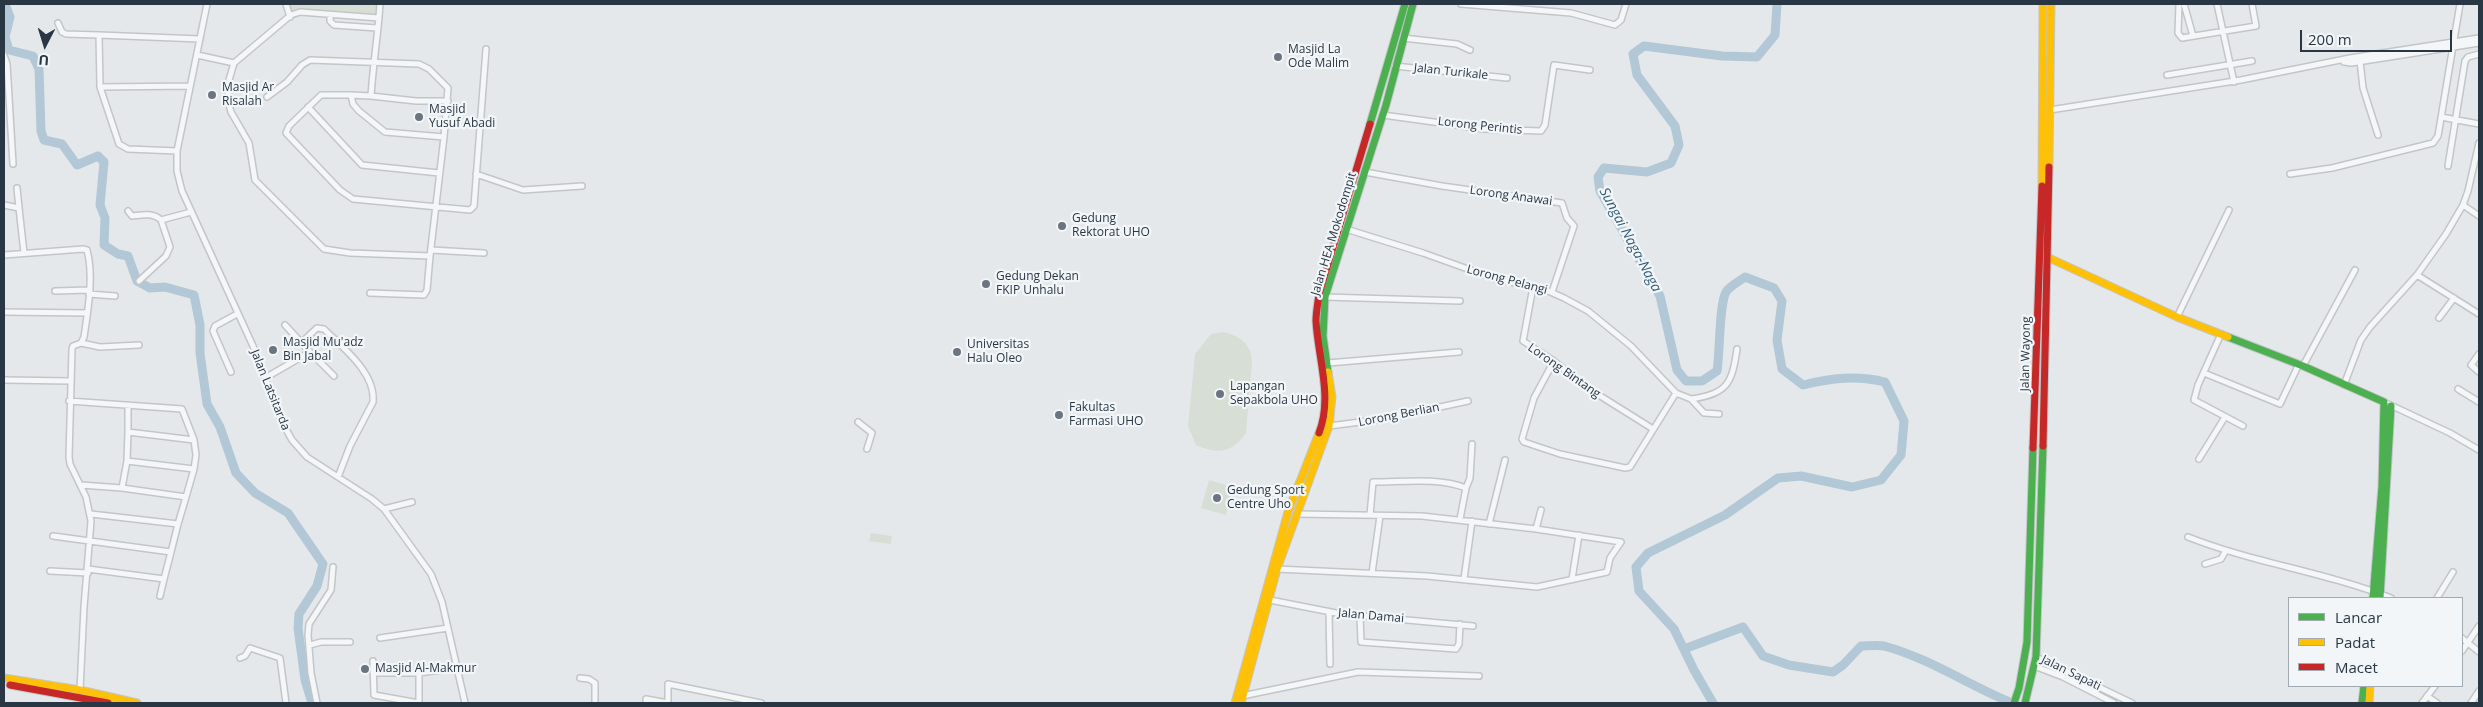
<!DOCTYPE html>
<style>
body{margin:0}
#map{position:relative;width:2483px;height:707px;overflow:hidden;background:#e5e8ea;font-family:"Open Sans",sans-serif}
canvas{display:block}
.frame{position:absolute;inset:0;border:5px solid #293745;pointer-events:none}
.legend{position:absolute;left:2288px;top:597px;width:175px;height:90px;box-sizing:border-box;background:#f3f6f9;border:1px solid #a2aab1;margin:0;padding:6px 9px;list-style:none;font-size:15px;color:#293745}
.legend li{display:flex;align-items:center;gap:10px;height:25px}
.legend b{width:25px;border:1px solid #a2aab1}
.north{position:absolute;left:20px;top:20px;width:50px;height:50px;-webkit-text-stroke:4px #f3f6f9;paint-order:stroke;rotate:185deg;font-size:14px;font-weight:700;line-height:20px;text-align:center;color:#293745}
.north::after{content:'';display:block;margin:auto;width:18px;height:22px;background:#293745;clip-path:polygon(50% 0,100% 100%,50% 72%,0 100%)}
.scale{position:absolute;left:2300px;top:30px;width:152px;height:22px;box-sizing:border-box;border:2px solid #293745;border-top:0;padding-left:6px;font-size:15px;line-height:18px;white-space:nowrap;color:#293745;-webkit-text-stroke:4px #f3f6f9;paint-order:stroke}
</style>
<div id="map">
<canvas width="2483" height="707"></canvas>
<div class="frame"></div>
<ul class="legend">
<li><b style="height:6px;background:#4caf50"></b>Lancar</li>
<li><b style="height:6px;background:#ffc107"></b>Padat</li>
<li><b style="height:6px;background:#c62828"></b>Macet</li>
</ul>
<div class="north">U</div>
<div class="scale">200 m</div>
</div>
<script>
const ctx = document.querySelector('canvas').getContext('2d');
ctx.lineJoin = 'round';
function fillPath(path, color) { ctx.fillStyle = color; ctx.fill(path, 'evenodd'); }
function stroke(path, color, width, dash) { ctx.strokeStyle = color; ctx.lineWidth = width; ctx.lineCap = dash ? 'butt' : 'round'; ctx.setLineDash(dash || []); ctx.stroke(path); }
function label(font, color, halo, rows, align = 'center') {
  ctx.font = font + ' "Open Sans",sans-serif'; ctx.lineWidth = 4.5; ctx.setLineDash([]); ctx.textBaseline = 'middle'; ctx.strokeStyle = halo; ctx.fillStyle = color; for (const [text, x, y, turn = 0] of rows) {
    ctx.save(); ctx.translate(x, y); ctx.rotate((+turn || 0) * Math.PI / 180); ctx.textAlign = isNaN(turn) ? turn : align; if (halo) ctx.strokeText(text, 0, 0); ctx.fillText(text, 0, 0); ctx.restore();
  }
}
fillPath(new Path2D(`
 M 286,4 L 380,4 L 378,18 L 290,14 Z
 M 1223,332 C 1240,336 1251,343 1252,362 L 1246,433 C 1232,453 1218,455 1196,445 L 1188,426 L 1195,354 L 1211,334 Z
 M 1209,480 L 1233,487 L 1226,515 L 1201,508 Z
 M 871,533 L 892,536 L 891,544 L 869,541 Z`), '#d7ded5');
stroke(new Path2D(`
 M 5,4 L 10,17 L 5,37 L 9,50 L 33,56 L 39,69 L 41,131 L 44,140 L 62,144 L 77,165 L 98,156 L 104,162 L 100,205 L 105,218 L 104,245 L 118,254 L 128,256 L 137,281 L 150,288 L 165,287 L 194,295 L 200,325 L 200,353 L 207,404 L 220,427 L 236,473 L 255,493 L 288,513 L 323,564 L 317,586 L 299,614 L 298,628 L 305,680 L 312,703
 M 1684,649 L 1743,627 L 1763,656 L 1789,665 L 1833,672 L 1843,665 L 1861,646 C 1868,646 1877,645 1884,646 C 1929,658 1970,686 2012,703
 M 1713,703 L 1694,670 L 1674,629 L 1639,591 L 1636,567 L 1648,553 L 1725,515 L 1778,478 L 1801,476 L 1852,487 L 1881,480 L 1901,455 L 1904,421 L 1885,382 C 1857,375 1831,378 1803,385 L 1782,369 L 1777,340 L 1782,301 L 1774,288 L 1745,277 C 1740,281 1730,286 1726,292 C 1719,304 1720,354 1717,371 L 1702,381 L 1686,381 L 1677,370 L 1660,296 L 1600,191 L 1598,177 L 1604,168 L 1647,172 L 1671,163 L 1679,145 L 1675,126 L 1637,75 L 1633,54 L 1644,46 L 1722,56 L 1757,57 L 1775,35 L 1777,4`), '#b2c8d6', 9);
const street = new Path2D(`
 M 207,4 L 177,151 L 177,171 L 182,191 L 253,346 L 282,422 L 292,440 L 307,457 L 372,499 L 384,509 L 431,574 L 442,602 L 465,703
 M 286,4 L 290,17
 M 1461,4 L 1571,13 L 1615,25 L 1621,20 L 1626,4
 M 2179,4 L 2178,33 L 2182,38 L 2256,26 L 2252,4
 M 2184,4 L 2193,36
 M 2217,4 L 2234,82
 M 330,15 L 330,21 L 334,25 L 377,28
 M 379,18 L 300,12 L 291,15 L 234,63 L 229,80 L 228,101 L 231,112 L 249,143 L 255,180 L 324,249 L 350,253 L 430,256 L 444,137 L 385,132 L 359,111 L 353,104 L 351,95 L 371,96 C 373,65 378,35 380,4
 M 58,23 L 62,32 L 66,34 L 99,35 L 100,87 L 119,144 L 128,149 L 177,151
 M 99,35 L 200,39
 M 1403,38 L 1457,44 L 1470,50
 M 4,55 L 7,64 L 13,164
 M 197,55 L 234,63
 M 2360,61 L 2363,88 L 2378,135
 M 2344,62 L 2351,63 L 2479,43
 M 1395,66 L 1507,78
 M 2167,75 L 2252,61
 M 100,87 L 190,86
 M 351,95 L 321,95 L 289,126 L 286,133 L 340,190 L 353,199 L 470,210 L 474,206 L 486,49
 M 371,96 L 416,101 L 448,101
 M 267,97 L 287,82 L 302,65 L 310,60 L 419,64 L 429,69 L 448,88 L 444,137
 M 308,107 L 362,165 L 439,173
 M 2050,110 L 2241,80 L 2350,58 L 2479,38
 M 1383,115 L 1484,129 L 1541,131 L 1545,125 L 1554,65 L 1590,70
 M 2441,117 L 2479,124
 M 2448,166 L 2465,61 L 2468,57 L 2479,54
 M 1365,172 L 1442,186 L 1562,203 L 1567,218 L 1574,226 L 1552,292
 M 476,174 L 523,190 L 582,186
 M 2290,174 L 2332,168 L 2433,143 L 2438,136 L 2460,4
 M 17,188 L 19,208
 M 4,205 L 19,208 L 24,253
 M 2463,205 L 2479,216
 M 128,211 L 132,216 C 142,215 152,212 161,220 L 170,247 L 166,256 L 139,281
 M 161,220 L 191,212
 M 1346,229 L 1423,253 L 1493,278 L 1546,290 L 1564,298 L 1588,311 L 1631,346 L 1676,393 L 1691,399 L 1704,413 L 1719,414
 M 431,250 L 484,253
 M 4,255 L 83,249 L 87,250 C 94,276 88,310 84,337 L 81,343 L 73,346 L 72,349 L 69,457 L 70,464 L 86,497 L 91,521 L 84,607 L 80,690
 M 2417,275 L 2479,314
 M 1533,287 L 1523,341 L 1554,361 L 1586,387 L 1653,429
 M 55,291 L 89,290
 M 370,293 L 424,295 L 427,290 L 430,256
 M 89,294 L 115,296
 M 1325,297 L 1460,301
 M 4,312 L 87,313
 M 2177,317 L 2229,210
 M 2439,318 L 2454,298
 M 285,325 L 310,352
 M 2221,334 L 2198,385 L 2194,400 L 2243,426
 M 81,343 L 100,347 L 139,345
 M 301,343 L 317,328 L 324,329 C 343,348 376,373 373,402 L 350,446 L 338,477
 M 2479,354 L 2471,365 L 2479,372
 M 1554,361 L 1534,398 L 1522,439 L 1524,442 L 1560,454 L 1625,468 L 1630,467 L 1676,393
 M 1328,363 L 1459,352
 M 2303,366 L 2355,270
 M 231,372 L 213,331 L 215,326 L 237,314
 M 2204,373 L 2280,404 L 2299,364
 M 265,378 L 310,352 L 334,376
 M 4,380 L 70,381
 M 2344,385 L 2361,340 L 2370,327 L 2417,275 L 2446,234 L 2463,205 L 2468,191 L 2479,143
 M 2458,389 L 2479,402
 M 1691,399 C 1727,394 1732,384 1737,349
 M 69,401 L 182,409 L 194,440
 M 2384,402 L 2450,433 L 2479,450
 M 128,405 L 128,432
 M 858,422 L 872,433 L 867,449
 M 1329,426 L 1384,419 L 1468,401
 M 2199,459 L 2225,417
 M 127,461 L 128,432 L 194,440 L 196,455 L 194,469
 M 81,485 L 122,488 L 186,497 L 178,524
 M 122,488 L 127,461 L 194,469 L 186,497
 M 1466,488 L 1470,478 L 1472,444
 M 384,509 L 412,502
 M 91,514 L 178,524 L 171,552
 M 1370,515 L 1373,482 C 1403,482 1438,477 1466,488 L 1460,519
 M 1489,524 L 1505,460
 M 1536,529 L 1541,510
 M 53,536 L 171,552 L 164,579 L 88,569
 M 2188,537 C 2254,563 2325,572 2391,598
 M 2205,564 L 2221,559 L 2225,552
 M 1277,569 L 1427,576 L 1537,587 L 1607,572 L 1610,558 L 1621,542 L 1536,529 L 1422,516 L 1297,514
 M 50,571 L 88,573
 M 1372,573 L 1380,516
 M 1464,579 L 1472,521
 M 1572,579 L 1579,535
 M 160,596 L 164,579
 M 2437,598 L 2453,572
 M 1270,600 L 1341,614 L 1473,626
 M 1329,612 L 1330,664
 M 1360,616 L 1361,642 L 1456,649 L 1459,644 L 1460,624
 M 380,638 L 448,628
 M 2462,638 L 2479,652
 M 310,645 L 321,642 L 350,642
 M 2462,651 L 2479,626
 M 2036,657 L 2132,703
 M 240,658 L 245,656 L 250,648 L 280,658 L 286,703
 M 373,661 L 374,695 L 419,703
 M 2034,666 L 2063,677 L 2114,703
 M 373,673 L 419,673
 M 580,678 L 589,679 L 595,683 L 595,703
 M 1242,696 L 1358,672 L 1479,676
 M 2427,696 L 2437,703
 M 668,701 L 668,684 L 761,703
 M 317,703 L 311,673 L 308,635 L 309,624 L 331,590 L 333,567
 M 419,703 L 419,673 L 456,668
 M 646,703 L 646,699 L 668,703
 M 2422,703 L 2435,686
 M 2471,703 L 2479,691`);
const fast = new Path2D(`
 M 1370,124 L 1405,4
 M 2228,337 L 2303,366 L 2384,402 L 2382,486 L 2373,598
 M 1328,372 L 1323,336 L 1325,297 L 1386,105 L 1413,4
 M 2380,598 L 2391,406
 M 2014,703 L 2019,688 L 2027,642 L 2033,448
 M 2025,703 L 2036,657 L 2043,446
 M 2362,703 L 2364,686`);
const slow = new Path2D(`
 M 2049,167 L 2051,4
 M 2042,186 L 2043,4
 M 2047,257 L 2177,317 L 2228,337
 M 4,678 L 80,690 L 137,703
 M 1235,703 L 1288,512 L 1319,433
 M 1241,703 L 1277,569 L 1329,426 L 1332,397 L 1328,372
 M 2369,703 L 2370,686`);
const jam = new Path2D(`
 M 1319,433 C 1333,397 1318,358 1316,321 C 1316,312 1318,303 1319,294 L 1370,124
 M 2043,446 L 2049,167
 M 2033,448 L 2042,186
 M 10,685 L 108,703`);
stroke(street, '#c3c6c8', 8);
stroke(fast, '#c3c6c8', 9);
stroke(slow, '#c3c6c8', 9);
stroke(jam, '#c3c6c8', 9);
stroke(street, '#f4f6f7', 5);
stroke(fast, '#4caf50', 7);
stroke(slow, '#ffc107', 7);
stroke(jam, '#c62828', 7);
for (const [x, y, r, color] of [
 [1278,57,5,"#6b757f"],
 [212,95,5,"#6b757f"],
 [419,117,5,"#6b757f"],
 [1062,226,5,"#6b757f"],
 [986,284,5,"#6b757f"],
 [273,350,5,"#6b757f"],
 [957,352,5,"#6b757f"],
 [1220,394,5,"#6b757f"],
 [1059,415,5,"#6b757f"],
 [1217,498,5,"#6b757f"],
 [365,669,5,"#6b757f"]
]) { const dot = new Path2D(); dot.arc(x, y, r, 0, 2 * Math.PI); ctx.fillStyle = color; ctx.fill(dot); stroke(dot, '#f3f6f9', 2); }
label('12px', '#293745', '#f3f6f9', [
 ["Masjid La",1288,50],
 ["Ode Malim",1288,64],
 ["Masjid Ar",222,88],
 ["Risalah",222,102],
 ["Masjid",429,110],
 ["Yusuf Abadi",429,124],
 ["Gedung",1072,219],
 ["Rektorat UHO",1072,233],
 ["Gedung Dekan",996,277],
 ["FKIP Unhalu",996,291],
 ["Masjid Mu'adz",283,343],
 ["Bin Jabal",283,357],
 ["Universitas",967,345],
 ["Halu Oleo",967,359],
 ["Lapangan",1230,387],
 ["Sepakbola UHO",1230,401],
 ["Fakultas",1069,408],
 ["Farmasi UHO",1069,422],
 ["Gedung Sport",1227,491],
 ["Centre Uho",1227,505],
 ["Masjid Al-Makmur",375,669]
], 'left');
label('12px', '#293745', '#f3f6f9', [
 ["Jalan Turikale",1451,72,6],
 ["Lorong Perintis",1480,126,6],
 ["Lorong Anawai",1511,196,8],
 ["Jalan HEA Mokodompit",1334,234,-73],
 ["Lorong Pelangi",1507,280,15],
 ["Jalan Wayong",2026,354,-89],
 ["Lorong Bintang",1564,371,35],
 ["Jalan Latsitarda",270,390,68],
 ["Lorong Berlian",1399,415,-11],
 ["Jalan Damai",1371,616,5],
 ["Jalan Sapati",2071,673,26]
]);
label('italic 14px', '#305c7c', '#f3f6f9', [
 ["Sungai Naga-Naga",1630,240,62]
]);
</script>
